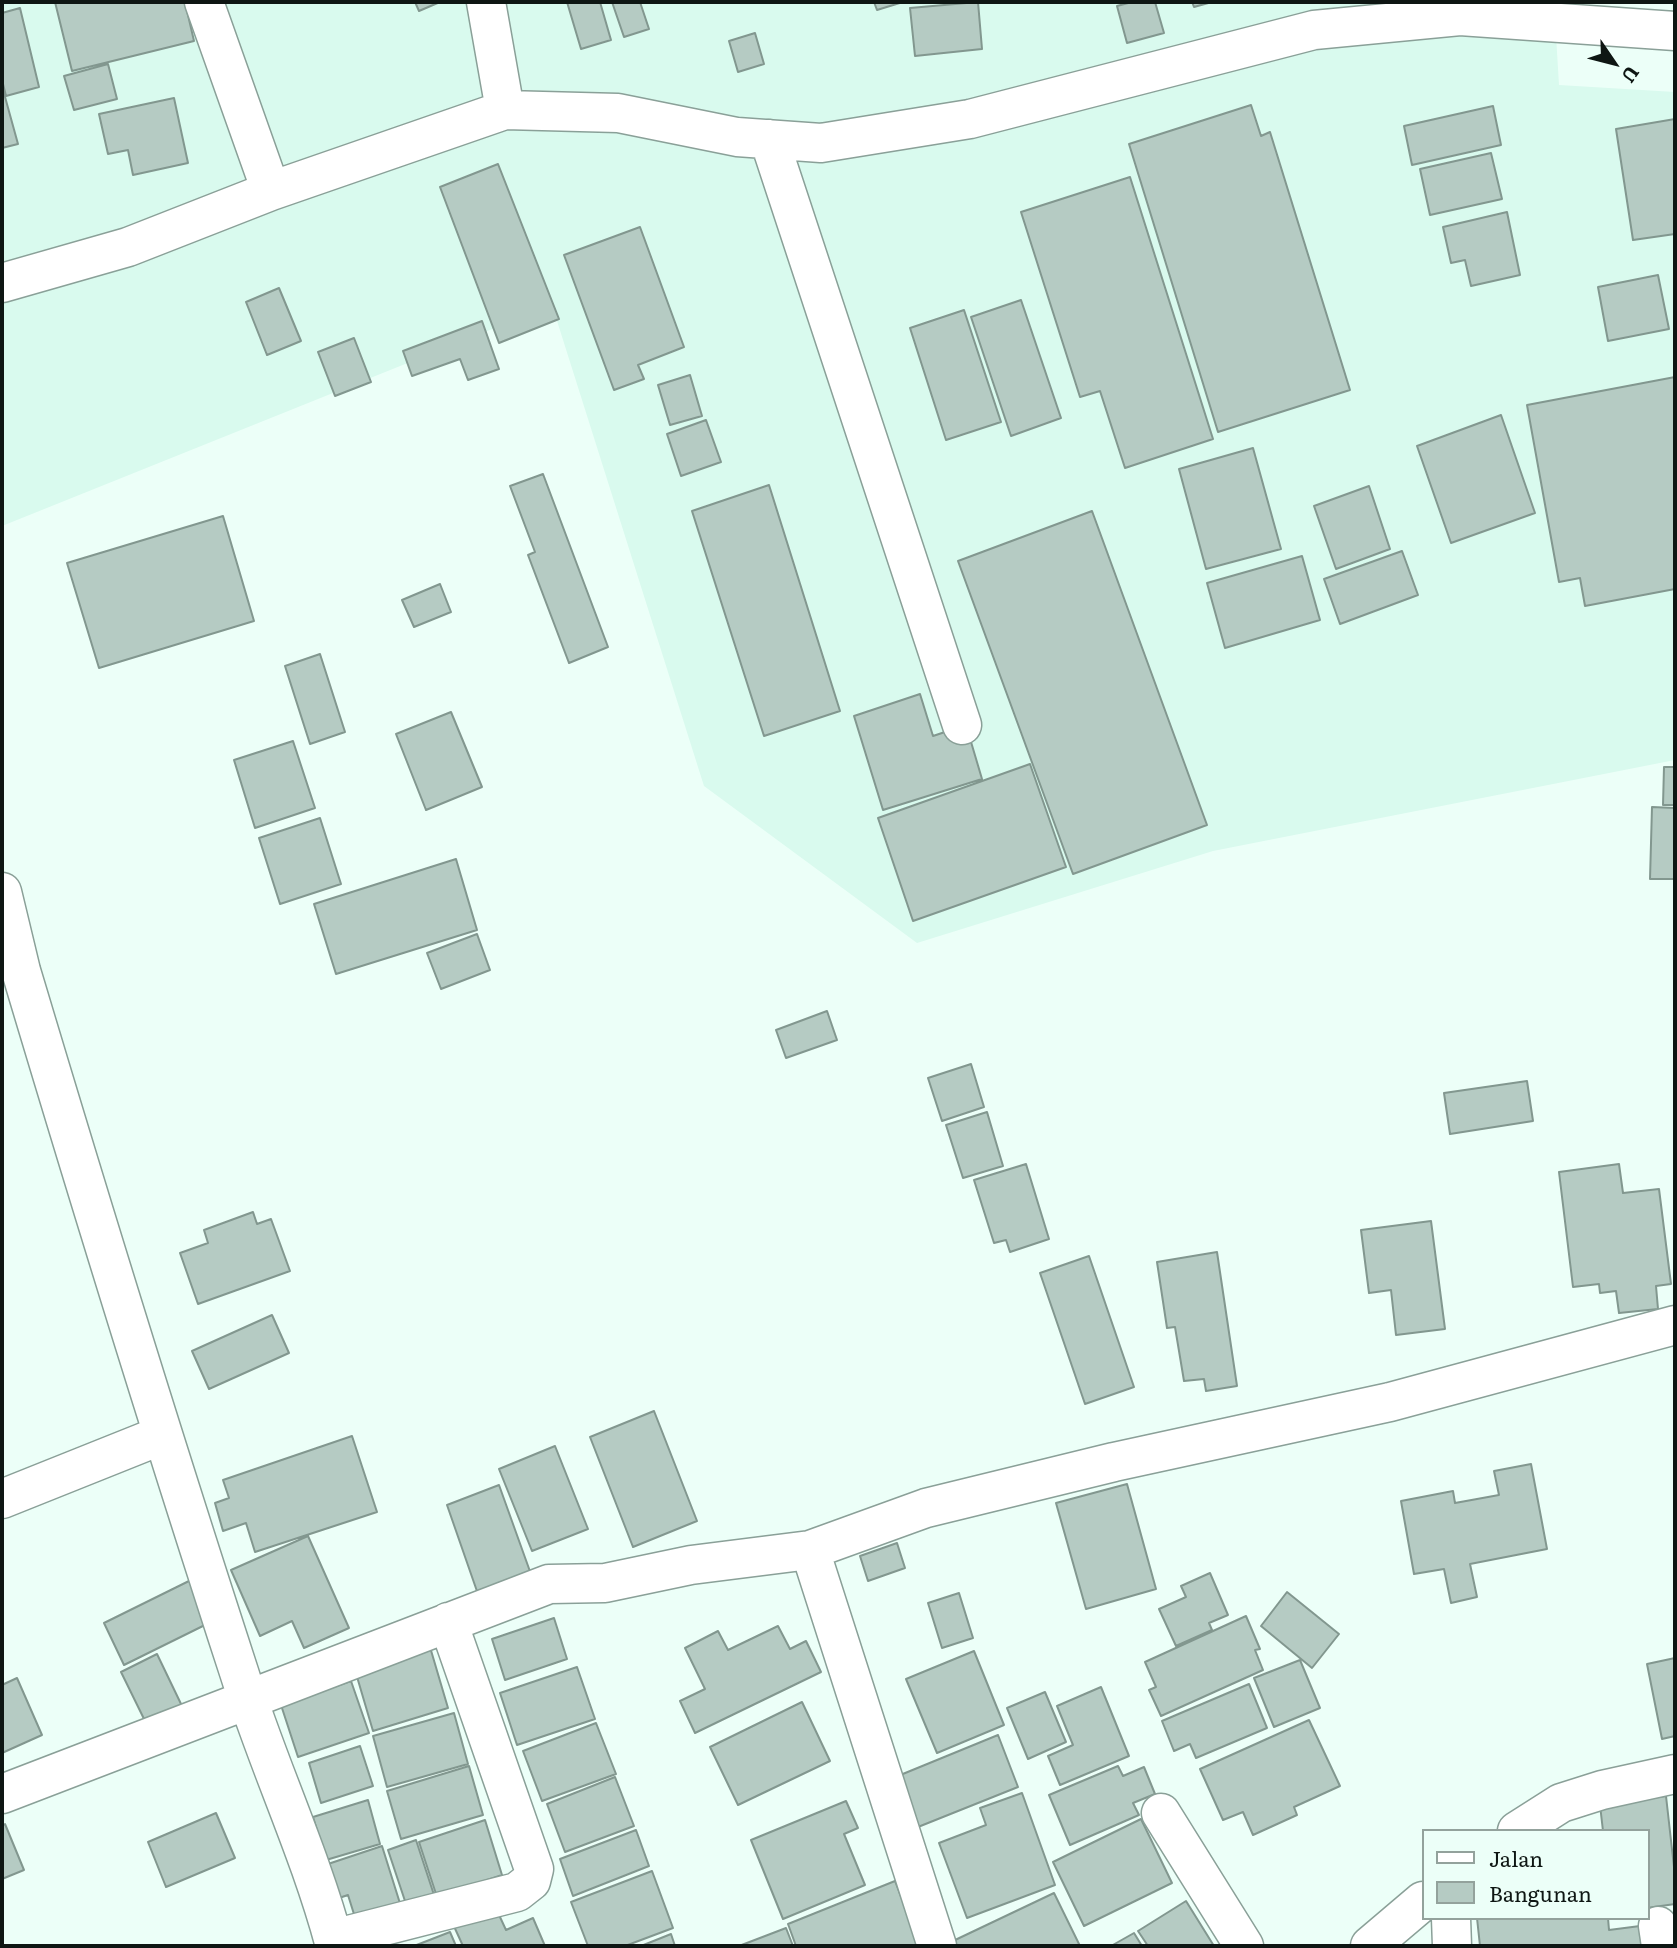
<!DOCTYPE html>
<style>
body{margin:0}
#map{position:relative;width:1677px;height:1948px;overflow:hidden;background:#ecfff8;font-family:Literata,serif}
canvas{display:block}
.frame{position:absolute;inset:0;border:4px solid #0e1613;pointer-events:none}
.legend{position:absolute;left:1422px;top:1829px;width:228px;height:91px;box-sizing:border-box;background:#ecfff8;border:2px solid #93a29c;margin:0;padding:9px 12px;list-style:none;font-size:21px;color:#0e1613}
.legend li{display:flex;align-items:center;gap:14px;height:35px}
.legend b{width:35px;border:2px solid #93a29c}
.north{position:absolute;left:1579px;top:28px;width:70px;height:70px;-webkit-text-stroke:5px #ecfff8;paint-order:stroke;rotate:125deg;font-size:19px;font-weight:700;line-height:28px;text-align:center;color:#0e1613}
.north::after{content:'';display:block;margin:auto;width:24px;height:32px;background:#0e1613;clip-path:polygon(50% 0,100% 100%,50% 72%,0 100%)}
</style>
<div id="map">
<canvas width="1677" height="1948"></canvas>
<div class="frame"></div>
<ul class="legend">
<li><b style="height:9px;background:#fff"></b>Jalan</li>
<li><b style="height:19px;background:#b5cbc3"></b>Bangunan</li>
</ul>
<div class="north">U</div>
</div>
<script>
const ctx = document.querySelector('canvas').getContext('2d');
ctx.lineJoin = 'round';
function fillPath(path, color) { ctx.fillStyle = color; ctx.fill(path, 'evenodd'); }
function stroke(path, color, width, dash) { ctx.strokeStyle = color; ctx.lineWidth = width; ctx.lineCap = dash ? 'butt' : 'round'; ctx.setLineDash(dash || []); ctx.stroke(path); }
fillPath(new Path2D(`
 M 2,2 L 1554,2 L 1559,85 L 1675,92 L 1675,760 L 1213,851 L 917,943 L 704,786 L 552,305 L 2,526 Z`), '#d9faee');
const building = new Path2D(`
 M 55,2 L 185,2 L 194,41 L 72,71 Z
 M 415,2 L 440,2 L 419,11 Z
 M 567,2 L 600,2 L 611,40 L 581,49 Z
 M 612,2 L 640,2 L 649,29 L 624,37 Z
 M 874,2 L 903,2 L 877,10 Z
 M 978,2 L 982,49 L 915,56 L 910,8 Z
 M 1132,2 L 1155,2 L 1164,33 L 1127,43 L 1117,6 Z
 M 1192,2 L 1212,2 L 1194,7 Z
 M 20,8 L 39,87 L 6,96 L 2,80 L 2,13 Z
 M 755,33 L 764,64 L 738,72 L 729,41 Z
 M 108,64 L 117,99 L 74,110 L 64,76 Z
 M 2,86 L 18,144 L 2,148 Z
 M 174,98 L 188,163 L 133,175 L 128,150 L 108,154 L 99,114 Z
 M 1251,105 L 1261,136 L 1270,132 L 1350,390 L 1218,432 L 1129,144 Z
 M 1493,106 L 1501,145 L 1412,165 L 1404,126 Z
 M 1675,119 L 1675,234 L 1633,240 L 1616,129 Z
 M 1491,153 L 1502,199 L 1430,215 L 1420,169 Z
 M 498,164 L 559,319 L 499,343 L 440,187 Z
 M 1130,177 L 1213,439 L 1125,468 L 1100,391 L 1080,397 L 1021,212 Z
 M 1507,212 L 1520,275 L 1471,286 L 1465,260 L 1451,263 L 1443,227 Z
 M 640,227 L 684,347 L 638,365 L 644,379 L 614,390 L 564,255 Z
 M 1658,275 L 1669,329 L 1608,341 L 1598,287 Z
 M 279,288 L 301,341 L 267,355 L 246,302 Z
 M 1021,300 L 1061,418 L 1011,436 L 971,317 Z
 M 964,310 L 1001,422 L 946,440 L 910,328 Z
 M 482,321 L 499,369 L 468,380 L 460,359 L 412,376 L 403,351 Z
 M 354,338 L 371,382 L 335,396 L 318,352 Z
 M 690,375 L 702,416 L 670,425 L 658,385 Z
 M 1675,377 L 1675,589 L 1585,606 L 1580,578 L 1559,582 L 1527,405 Z
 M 1501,415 L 1535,513 L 1451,543 L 1417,446 Z
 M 706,420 L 721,462 L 681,476 L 667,434 Z
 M 1253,448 L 1281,549 L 1206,569 L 1179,469 Z
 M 543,474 L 608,647 L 569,663 L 528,555 L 535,552 L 510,486 Z
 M 769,485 L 840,711 L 764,736 L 692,511 Z
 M 1369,486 L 1390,549 L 1336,569 L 1314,506 Z
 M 1092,511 L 1207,825 L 1073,874 L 958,561 Z
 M 223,516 L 254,621 L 99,668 L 67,563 Z
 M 1402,551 L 1418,595 L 1340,624 L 1324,579 Z
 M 1302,556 L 1320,620 L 1225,648 L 1207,583 Z
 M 440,584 L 451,612 L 414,627 L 402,600 Z
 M 320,654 L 345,732 L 310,744 L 285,666 Z
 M 920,694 L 933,736 L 966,725 L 982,779 L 883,810 L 854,716 Z
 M 451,712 L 482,787 L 426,810 L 396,734 Z
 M 293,741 L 315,808 L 255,828 L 234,760 Z
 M 1030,764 L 1066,867 L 913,921 L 878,818 Z
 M 1664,767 L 1675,767 L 1675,805 L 1663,805 Z
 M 1652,807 L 1675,808 L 1675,879 L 1650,879 Z
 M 320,818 L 341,884 L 280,904 L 259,838 Z
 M 456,859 L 477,930 L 336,974 L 314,904 Z
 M 477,934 L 490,970 L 441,989 L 427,953 Z
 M 827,1011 L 837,1040 L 786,1058 L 776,1030 Z
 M 971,1064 L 984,1107 L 942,1121 L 928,1078 Z
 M 1527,1081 L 1533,1121 L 1450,1134 L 1444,1093 Z
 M 987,1112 L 1003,1166 L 963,1178 L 946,1125 Z
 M 1026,1164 L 1049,1239 L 1010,1252 L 1006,1240 L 994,1243 L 974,1180 Z
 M 1619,1164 L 1623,1193 L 1659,1189 L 1671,1284 L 1656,1286 L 1658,1309 L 1619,1313 L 1616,1291 L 1600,1293 L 1599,1284 L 1573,1287 L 1559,1172 Z
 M 253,1212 L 257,1224 L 271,1219 L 290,1271 L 198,1304 L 180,1253 L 208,1243 L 204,1230 Z
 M 1431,1221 L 1445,1329 L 1396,1335 L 1391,1290 L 1369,1293 L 1361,1230 Z
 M 1217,1252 L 1237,1386 L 1206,1391 L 1204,1379 L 1184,1381 L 1175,1327 L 1167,1328 L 1157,1262 Z
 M 1089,1256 L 1134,1387 L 1085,1404 L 1040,1273 Z
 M 272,1315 L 289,1353 L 209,1389 L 192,1351 Z
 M 654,1411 L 697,1521 L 633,1547 L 590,1437 Z
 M 352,1436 L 377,1512 L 255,1552 L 246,1523 L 223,1531 L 215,1503 L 229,1498 L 223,1480 Z
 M 555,1446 L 588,1529 L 532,1551 L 499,1469 Z
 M 1531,1464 L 1547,1549 L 1470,1564 L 1477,1597 L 1451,1603 L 1444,1569 L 1414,1574 L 1401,1501 L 1453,1491 L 1455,1503 L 1499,1495 L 1494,1471 Z
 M 1127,1484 L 1156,1589 L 1086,1609 L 1056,1503 Z
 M 499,1485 L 532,1577 L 479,1597 L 447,1505 Z
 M 308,1536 L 349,1628 L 304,1648 L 292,1621 L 260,1636 L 231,1570 Z
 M 897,1543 L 905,1568 L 868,1581 L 860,1556 Z
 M 1210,1573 L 1228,1615 L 1209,1623 L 1212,1630 L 1176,1646 L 1159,1609 L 1186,1597 L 1181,1586 Z
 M 191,1580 L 211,1622 L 124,1665 L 104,1623 Z
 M 1287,1592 L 1339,1634 L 1312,1668 L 1261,1626 Z
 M 959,1593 L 973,1638 L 942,1648 L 928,1603 Z
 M 1246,1616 L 1260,1649 L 1255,1650 L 1263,1670 L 1161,1716 L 1149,1690 L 1156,1687 L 1145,1662 Z
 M 554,1618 L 567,1659 L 505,1680 L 492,1639 Z
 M 778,1626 L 790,1649 L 806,1641 L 821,1672 L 695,1733 L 680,1701 L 705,1689 L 685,1648 L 718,1631 L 728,1650 Z
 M 430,1647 L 448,1708 L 373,1731 L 355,1670 Z
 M 974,1651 L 1004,1725 L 937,1753 L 906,1679 Z
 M 157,1654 L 182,1706 L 146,1723 L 121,1672 Z
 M 1675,1658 L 1675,1736 L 1662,1739 L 1647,1664 Z
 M 1300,1660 L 1320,1708 L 1274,1727 L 1254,1678 Z
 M 577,1667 L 595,1719 L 517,1745 L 500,1693 Z
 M 17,1678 L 42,1735 L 2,1753 L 2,1685 Z
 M 351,1681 L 369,1733 L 298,1757 L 281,1705 Z
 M 1249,1684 L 1267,1728 L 1196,1758 L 1190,1744 L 1174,1751 L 1162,1721 Z
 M 1101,1687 L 1129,1756 L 1060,1785 L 1048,1756 L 1073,1745 L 1057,1706 Z
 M 1045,1692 L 1066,1742 L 1028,1759 L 1007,1708 Z
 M 802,1702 L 830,1761 L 738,1805 L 710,1747 Z
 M 454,1713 L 468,1764 L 387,1787 L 373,1736 Z
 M 1309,1720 L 1340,1786 L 1294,1807 L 1297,1815 L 1253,1835 L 1243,1812 L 1223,1820 L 1200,1769 Z
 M 596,1723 L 616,1774 L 542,1801 L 523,1751 Z
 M 998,1735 L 1018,1787 L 913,1829 L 893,1778 Z
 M 360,1746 L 373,1786 L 321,1803 L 309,1763 Z
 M 469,1766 L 483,1815 L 401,1839 L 387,1791 Z
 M 1118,1766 L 1123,1776 L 1144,1767 L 1155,1794 L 1133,1803 L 1139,1815 L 1070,1845 L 1049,1795 Z
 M 615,1777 L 634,1826 L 565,1852 L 547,1804 Z
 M 1022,1793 L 1055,1885 L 967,1918 L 939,1843 L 986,1825 L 980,1808 Z
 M 1666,1796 L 1675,1876 L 1675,1904 L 1647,1908 L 1647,1831 L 1603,1831 L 1600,1805 Z
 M 368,1800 L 380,1844 L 326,1860 L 313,1817 Z
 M 846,1801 L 858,1828 L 844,1834 L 865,1885 L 783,1919 L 751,1840 Z
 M 216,1813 L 235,1858 L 166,1887 L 148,1842 Z
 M 1141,1819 L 1172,1883 L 1084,1926 L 1053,1862 Z
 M 485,1820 L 502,1875 L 437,1897 L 419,1842 Z
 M 5,1824 L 24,1870 L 2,1879 L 2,1826 Z
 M 636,1830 L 649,1866 L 573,1896 L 560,1859 Z
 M 416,1840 L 436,1901 L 408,1910 L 388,1850 Z
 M 382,1846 L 403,1913 L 358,1927 L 348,1895 L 333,1900 L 322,1866 Z
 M 652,1871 L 673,1928 L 625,1946 L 588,1946 L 571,1902 Z
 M 895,1881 L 920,1946 L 796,1946 L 788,1924 Z
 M 1054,1893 L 1080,1946 L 956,1946 L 953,1941 Z
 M 1186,1901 L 1214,1946 L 1148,1946 L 1138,1931 Z
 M 494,1904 L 506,1930 L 533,1918 L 545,1946 L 463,1946 L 452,1922 Z
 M 1477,1918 L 1608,1918 L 1609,1930 L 1640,1926 L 1642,1946 L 1480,1946 Z
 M 786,1928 L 793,1946 L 739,1946 Z
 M 450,1932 L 456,1946 L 414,1946 Z
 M 1134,1933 L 1142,1946 L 1111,1946 Z
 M 671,1934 L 675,1946 L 641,1946 Z`);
fillPath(building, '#b5cbc3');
stroke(building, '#82978f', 2);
const minor = new Path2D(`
 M 204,2 L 271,191
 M 486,2 L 505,110
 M 769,139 L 962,725
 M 2,283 L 128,247 L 271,191 L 505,110 L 618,113 L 737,137 L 821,143 L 970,119 L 1314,30 L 1460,16 L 1675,31
 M 2,892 L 21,971 C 91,1205 163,1439 239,1672 C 268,1765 310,1852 335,1946
 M 2,1499 L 162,1435
 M 810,1550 L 937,1946
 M 2,1794 L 549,1584 L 605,1583 L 691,1565 L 810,1550 L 926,1508 L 1114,1462 L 1390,1402 L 1675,1325
 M 1161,1813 L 1244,1946
 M 1517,1831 L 1561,1803 L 1602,1790 L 1675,1774
 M 1451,1918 L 1452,1946
 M 1658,1926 L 1661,1946
 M 333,1939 L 517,1892 L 531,1881 L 534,1869 L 448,1622
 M 1370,1946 L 1423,1901`);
stroke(minor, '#8aa098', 41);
stroke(minor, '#fff', 38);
</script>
